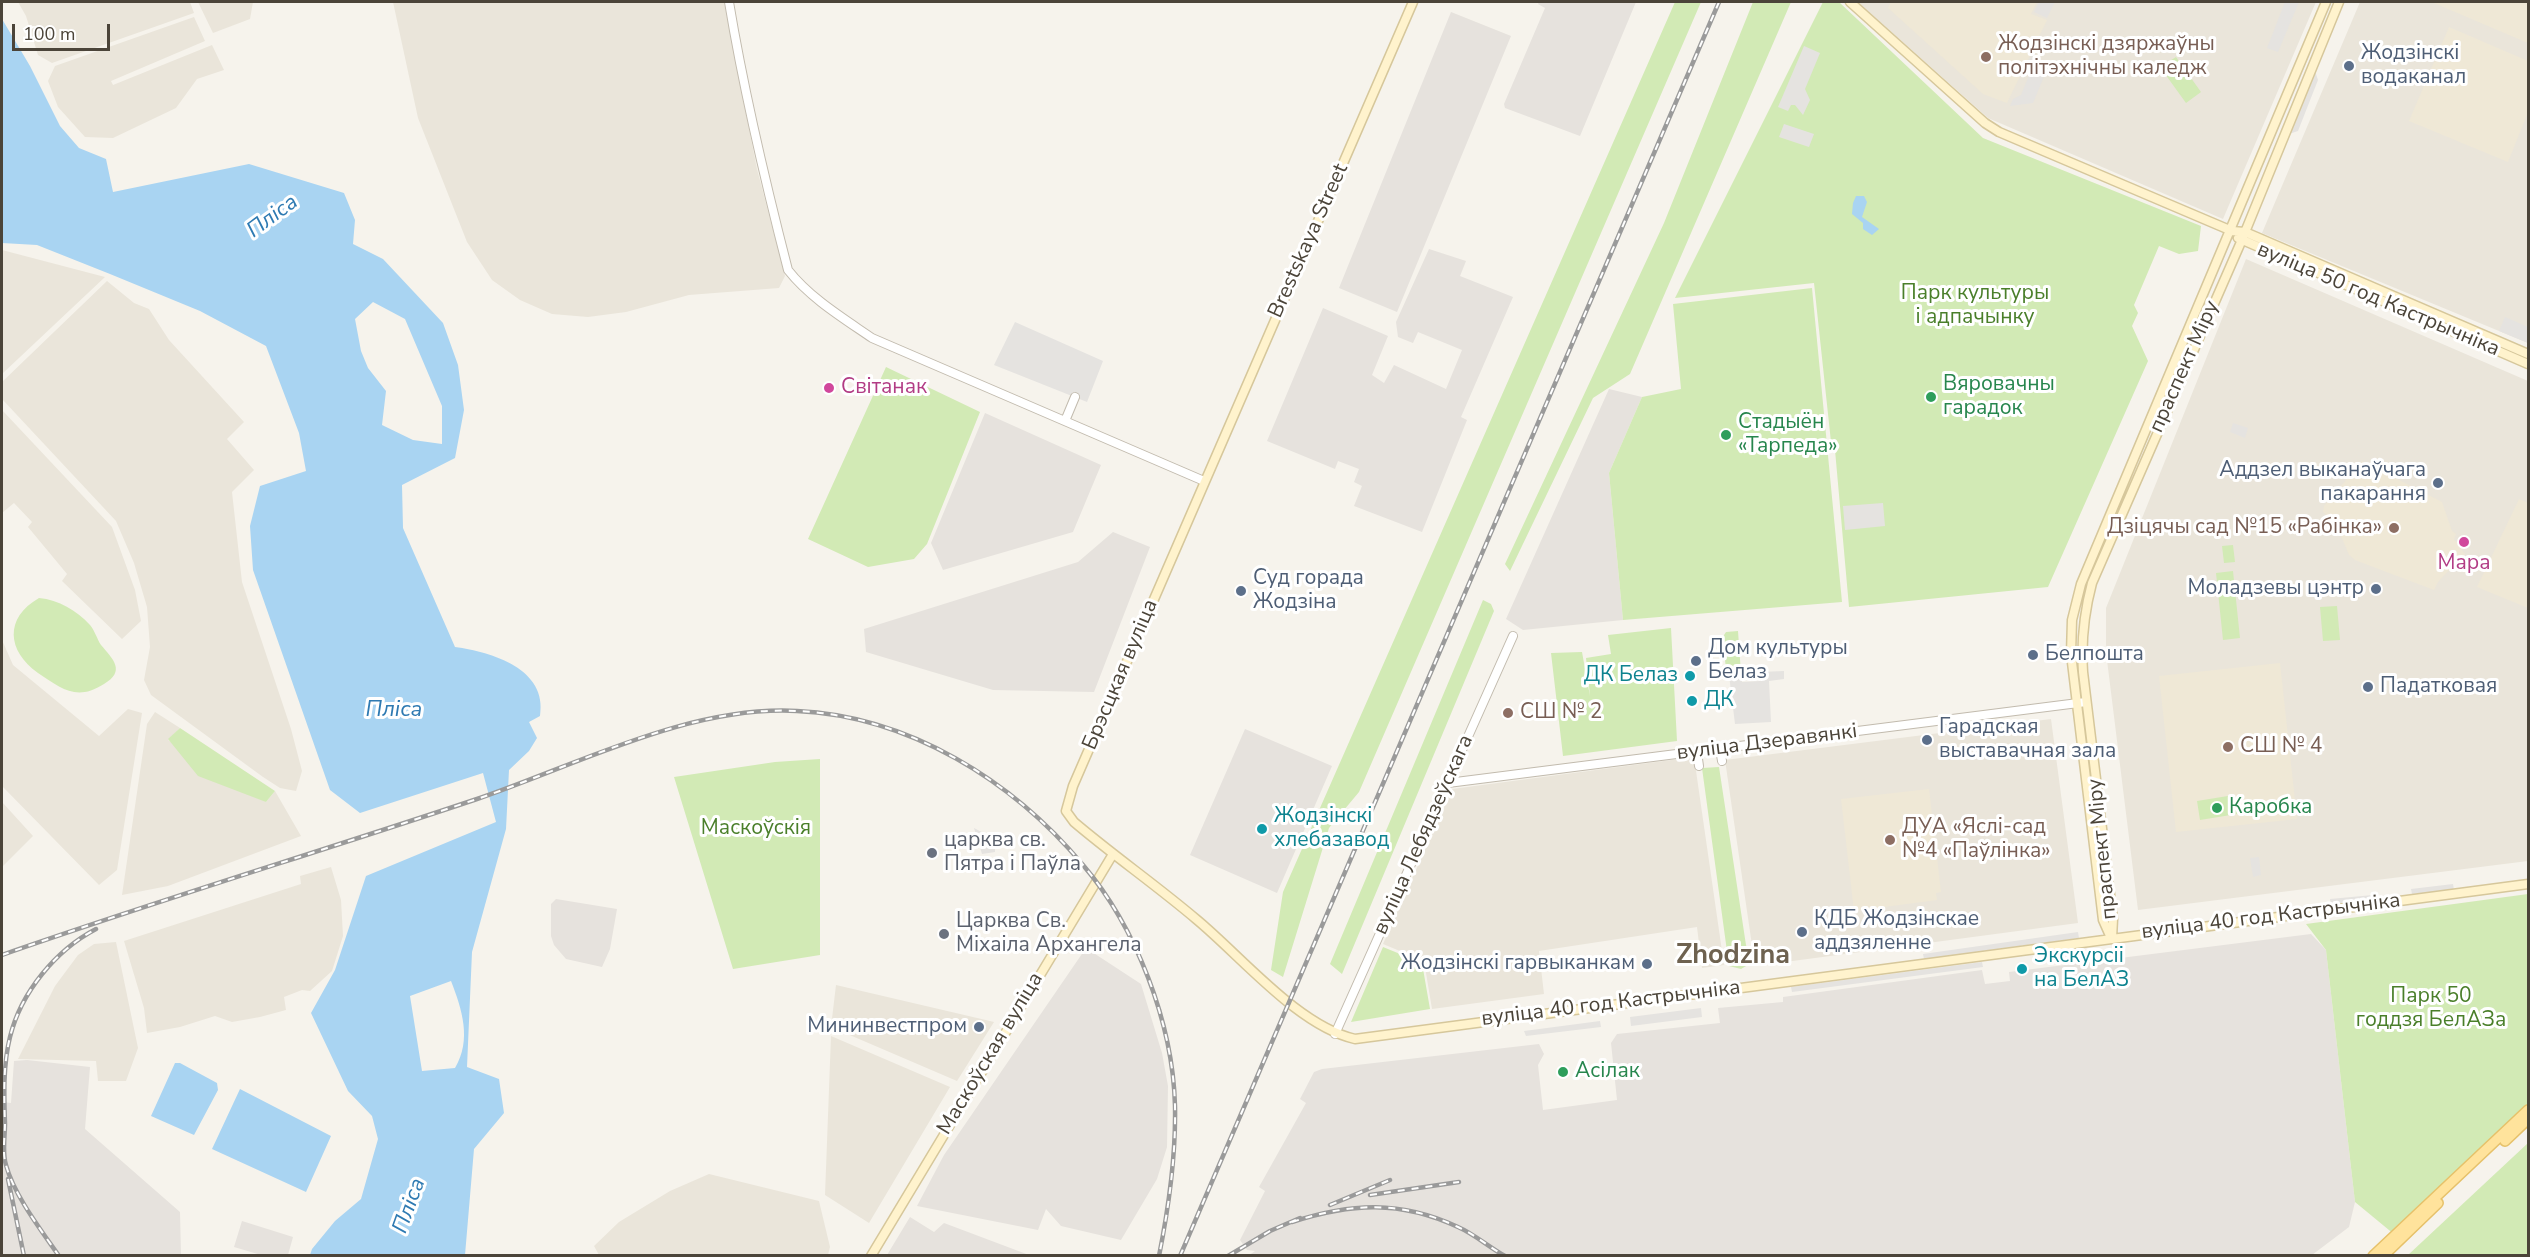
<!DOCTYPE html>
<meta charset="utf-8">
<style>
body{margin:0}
#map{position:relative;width:2530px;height:1257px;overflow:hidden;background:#f6f3ec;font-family:"Nunito Sans",sans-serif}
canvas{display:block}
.frame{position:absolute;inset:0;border:3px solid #4b4439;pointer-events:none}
.scale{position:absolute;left:12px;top:24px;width:98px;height:27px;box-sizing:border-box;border:3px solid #4b4439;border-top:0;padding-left:8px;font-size:18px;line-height:21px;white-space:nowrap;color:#4b4439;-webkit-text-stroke:4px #fff;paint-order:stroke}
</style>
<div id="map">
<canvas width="2530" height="1257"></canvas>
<div class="frame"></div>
<div class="scale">100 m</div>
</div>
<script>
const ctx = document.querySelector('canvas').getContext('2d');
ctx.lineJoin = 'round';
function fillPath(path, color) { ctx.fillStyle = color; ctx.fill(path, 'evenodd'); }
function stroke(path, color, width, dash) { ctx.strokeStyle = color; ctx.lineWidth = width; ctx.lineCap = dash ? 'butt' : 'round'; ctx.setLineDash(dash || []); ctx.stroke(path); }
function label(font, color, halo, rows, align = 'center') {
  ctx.font = font + ' "Nunito Sans",sans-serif'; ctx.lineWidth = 6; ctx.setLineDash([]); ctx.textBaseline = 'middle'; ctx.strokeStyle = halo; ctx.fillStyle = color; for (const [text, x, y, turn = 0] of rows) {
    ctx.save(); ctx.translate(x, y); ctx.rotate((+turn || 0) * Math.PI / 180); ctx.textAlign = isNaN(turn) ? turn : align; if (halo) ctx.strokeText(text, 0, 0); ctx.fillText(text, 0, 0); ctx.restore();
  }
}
fillPath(new Path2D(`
 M 18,2 L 190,2 L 194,13 L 52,63 L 38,55 L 26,16 Z
 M 198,2 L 253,2 L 250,19 L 213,33 Z
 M 393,2 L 724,2 L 757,169 L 785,276 L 779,288 L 689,295 L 626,312 L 588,317 L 552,314 L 520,300 L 492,280 L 467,242 L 418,118 Z
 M 1858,2 L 2316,2 L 2223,219 L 1988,118 Z
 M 2360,2 L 2528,2 L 2528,343 L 2262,233 Z
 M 194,17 L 205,41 L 111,81 L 113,85 L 212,45 L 224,70 L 197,79 L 176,108 L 113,138 L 85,137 L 58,107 L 48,81 L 55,66 Z
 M 2,250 L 105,277 L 2,374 Z
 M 2246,259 L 2528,381 L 2528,861 L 2138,910 L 2106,652 L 2106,608 Z
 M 107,281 L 134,303 L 149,309 L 169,340 L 244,422 L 227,439 L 254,470 L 232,492 L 242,582 L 291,729 L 302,771 L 296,791 L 280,788 L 263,777 L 151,695 L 144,680 L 150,647 L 147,607 L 134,563 L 116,521 L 2,399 L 2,382 Z
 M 2,410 L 112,527 L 135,590 L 141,621 L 122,639 L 62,581 L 67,574 L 28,527 L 32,522 L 14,503 L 2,513 Z
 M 2,640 L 13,665 L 99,736 L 128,709 L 142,713 L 117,870 L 99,885 L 2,786 Z
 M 155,712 L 180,728 L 168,740 L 266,802 L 275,791 L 301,836 L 168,886 L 122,895 L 147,724 Z
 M 2051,719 L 2078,923 L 1755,966 L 1725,760 Z
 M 1694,757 L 1724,965 L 1702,968 L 1697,927 L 1539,951 L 1544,994 L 1432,1009 L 1424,961 L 1383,944 L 1452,789 Z
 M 2,802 L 33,836 L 2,867 Z
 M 331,867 L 341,900 L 343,936 L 332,971 L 310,991 L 302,990 L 284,997 L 286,1010 L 260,1017 L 232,1022 L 215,1016 L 180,1027 L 147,1033 L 144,1008 L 124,941 L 301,884 L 300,876 Z
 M 116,942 L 138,1048 L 126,1081 L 98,1081 L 96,1061 L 18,1059 L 55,986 L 78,955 L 94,944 Z
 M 836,985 L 990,1021 L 994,1022 L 957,1081 L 831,1027 Z
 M 831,1036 L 950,1087 L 869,1223 L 825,1195 Z
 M 709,1174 L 819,1201 L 830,1247 L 828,1255 L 599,1255 L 594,1246 L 619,1222 L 670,1191 Z`), '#eae5da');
fillPath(new Path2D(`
 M 1539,2 L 1636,2 L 1580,136 L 1505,108 L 1504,104 L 1545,8 L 1538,4 Z
 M 1451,12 L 1511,36 L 1397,312 L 1339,288 Z
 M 1429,249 L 1466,261 L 1460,276 L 1513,297 L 1461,417 L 1467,420 L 1422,532 L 1354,506 L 1362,486 L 1354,482 L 1359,469 L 1338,461 L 1335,469 L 1267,441 L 1323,308 L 1388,336 L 1372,375 L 1384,383 L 1394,365 L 1446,389 L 1462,350 L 1418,332 L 1413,343 L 1398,337 L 1396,322 Z
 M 1609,389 L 1642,397 L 1609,473 L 1623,620 L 1523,630 L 1506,619 Z
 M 985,413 L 1101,465 L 1073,532 L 943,570 L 931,543 Z
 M 1113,532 L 1150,547 L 1094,692 L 993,690 L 866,652 L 864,629 L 1078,562 Z
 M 1245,729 L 1332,766 L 1277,893 L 1190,855 Z
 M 556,899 L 617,909 L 610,949 L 602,967 L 566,959 L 554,945 L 551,936 L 551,904 Z
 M 2311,934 L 2326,950 L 2355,1202 L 2349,1227 L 2312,1255 L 1248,1256 L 1255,1251 L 1247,1250 L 1240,1240 L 1265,1191 L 1259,1187 L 1306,1103 L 1300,1099 L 1314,1072 L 1322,1069 L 1539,1044 L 1544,1054 L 1538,1065 L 1543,1110 L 1617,1100 L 1611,1043 L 1617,1034 L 1720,1023 L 1718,1008 L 1783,1002 L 1783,997 L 1982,970 L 1985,984 L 2010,981 L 2009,972 Z
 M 1086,948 L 1141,984 L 1162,1053 L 1168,1086 L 1167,1147 L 1157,1179 L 1121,1240 L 1061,1226 L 1046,1209 L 1038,1230 L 917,1206 L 944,1155 Z
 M 27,1060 L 90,1067 L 85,1129 L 180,1212 L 181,1255 L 2,1255 L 2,1102 L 11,1103 L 14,1061 Z
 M 910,1217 L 934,1232 L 944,1223 L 1029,1255 L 887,1255 Z
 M 242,1221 L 293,1237 L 288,1255 L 261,1255 L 234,1247 Z`), '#e6e2dd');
fillPath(new Path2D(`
 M 1891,2 L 2037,2 L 2031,14 L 2047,20 L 2007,103 L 1983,94 L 1888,8 Z
 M 2434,2 L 2528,2 L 2528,43 L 2434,3 Z
 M 2449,27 L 2528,61 L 2528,112 L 2508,162 L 2409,121 Z
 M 2362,461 L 2442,502 L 2452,531 L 2456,534 L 2454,539 L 2465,554 L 2438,582 L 2434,590 L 2355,560 L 2349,555 L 2336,524 L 2323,512 L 2324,506 Z
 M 2519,499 L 2528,503 L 2528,608 L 2477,587 Z
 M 2280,663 L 2297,819 L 2176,832 L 2159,676 Z
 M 1929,789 L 1941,892 L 1936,893 L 1937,900 L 1854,911 L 1841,799 Z`), '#efe8d6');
fillPath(new Path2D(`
 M 1675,2 L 1701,2 L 1359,792 L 1329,828 L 1283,977 L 1271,970 L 1283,892 Z
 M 1753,2 L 1791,2 L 1630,374 L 1593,398 L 1510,571 L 1505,564 L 1664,223 Z
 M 1823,2 L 1839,2 L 1983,138 L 2201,226 L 2198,251 L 2179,254 L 2159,246 L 2134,305 L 2138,313 L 2132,326 L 2148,361 L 2048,587 L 1849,607 L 1835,450 L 1831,442 L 1814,283 L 1675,298 Z
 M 2176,57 L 2201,92 L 2186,103 L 2160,67 Z
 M 1812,288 L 1842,602 L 1623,620 L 1609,473 L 1642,397 L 1681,389 L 1673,304 Z
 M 886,367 L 980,412 L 927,544 L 914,559 L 868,567 L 808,539 Z
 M 2233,545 L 2235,562 L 2224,563 L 2222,546 Z
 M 2233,571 L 2240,638 L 2223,640 L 2216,573 Z
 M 39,598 C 59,600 76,610 90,625 C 95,631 97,639 101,645 C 113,659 126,671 104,684 C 76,702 61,688 38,673 C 7,651 4,618 39,598 Z
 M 1483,600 L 1491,604 L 1494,611 L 1342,974 L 1330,964 Z
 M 2337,606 L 2340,640 L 2323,641 L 2320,607 Z
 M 1671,628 L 1677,741 L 1563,756 L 1551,653 L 1582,652 L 1590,696 L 1586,658 L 1611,654 L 1608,635 Z
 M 1738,631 L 1741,673 L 1734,676 L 1726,668 L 1722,638 L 1726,632 Z
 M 180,728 L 275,791 L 266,802 L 198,776 L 168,739 Z
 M 820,759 L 820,955 L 733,969 L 674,777 L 775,762 Z
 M 1719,767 L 1746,945 L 1753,962 L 1741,969 L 1729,966 L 1702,768 Z
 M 2234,795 L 2237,814 L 2200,820 L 2197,801 Z
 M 2528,894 L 2528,1107 L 2395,1235 L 2355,1202 L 2326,950 L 2306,924 Z
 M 1383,947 L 1422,963 L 1430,1009 L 1351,1022 Z
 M 2528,1143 L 2528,1255 L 2408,1255 Z`), '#d2eab5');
fillPath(new Path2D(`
 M 2039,2 L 2055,2 L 2047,18 L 2034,12 Z
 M 2285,2 L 2299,2 L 2278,52 L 2267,48 Z
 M 1804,46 L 1820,53 L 1805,89 L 1810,100 L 1803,115 L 1795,105 L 1791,105 L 1788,111 L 1778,107 Z
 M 2033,53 L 2045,74 L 2033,103 L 2010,106 L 2013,99 L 2021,95 L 2032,68 L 2029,61 Z
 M 2315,71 L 2318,80 L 2298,131 L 2289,134 Z
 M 1784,124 L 1814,134 L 1809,147 L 1779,137 Z
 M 2505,317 L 2528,327 L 2528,343 L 2499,331 Z
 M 1015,322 L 1103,361 L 1087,402 L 994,365 Z
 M 2233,423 L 2248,428 L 2245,438 L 2230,432 Z
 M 1883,503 L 1885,526 L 1845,530 L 1843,506 Z
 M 1784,671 L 1784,679 L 1769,681 L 1771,722 L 1735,724 L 1729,675 L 1741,673 L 1742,682 L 1760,681 L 1760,672 Z
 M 974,828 L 995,839 L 995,852 L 982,854 Z
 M 2259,857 L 2261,875 L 2253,877 L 2250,858 Z
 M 2453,884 L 2454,890 L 2412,894 L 2411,889 Z
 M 2373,895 L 2373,900 L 2331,905 L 2330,899 Z
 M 2078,932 L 2079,938 L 1924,959 L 1923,954 Z
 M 1982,962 L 1983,967 L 1792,992 L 1791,987 Z
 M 1701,1008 L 1702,1017 L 1631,1026 L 1630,1017 Z
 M 1600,1021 L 1601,1027 L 1526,1036 L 1524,1031 Z`), '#e5e3e0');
fillPath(new Path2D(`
 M 2,19 L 30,66 L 60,126 L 79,148 L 106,159 L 113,192 L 249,164 L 344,193 L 355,220 L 353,244 L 383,259 L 443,323 L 458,365 L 464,410 L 455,458 L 402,485 L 403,528 L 455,647 C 492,652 548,669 540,716 L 529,722 L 537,738 L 529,751 L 509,770 L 506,829 L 472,952 L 467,1067 L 499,1079 L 504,1113 L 474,1149 L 465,1255 L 310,1255 L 312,1249 L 335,1221 L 361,1199 L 378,1139 L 372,1116 L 348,1091 L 311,1013 L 335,970 L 366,876 L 496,822 L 483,773 L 360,813 L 330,790 L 253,570 L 250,526 L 260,486 L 306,471 L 299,433 L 266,346 L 200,311 L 110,274 L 37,245 L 2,243 ZM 373,302 L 405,319 L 442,406 L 442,444 L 413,440 L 382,425 L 386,391 L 368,368 L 361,351 L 355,319 ZM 451,981 C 462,1009 472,1040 455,1068 L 422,1071 L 410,996 Z
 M 1856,196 L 1864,196 L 1867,202 L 1862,217 L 1879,229 L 1872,235 L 1863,229 L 1863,223 L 1852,214 L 1853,203 Z
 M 175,1063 L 180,1063 L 217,1083 L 218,1090 L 194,1135 L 151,1116 Z
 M 240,1089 L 331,1136 L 306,1192 L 212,1149 Z`), '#a9d4f2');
const tertiary = new Path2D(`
 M 729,2 C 744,92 765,181 788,270 C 810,298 843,318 872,338 L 1204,481
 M 1065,421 L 1075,397
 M 1720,749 L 1722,761
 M 1697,752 L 1699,766
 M 1448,783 L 2086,702
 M 1335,1034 L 1513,636`);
const secondary = new Path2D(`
 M 1413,2 L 1073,786 L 1066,811 L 1074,822 C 1114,856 1156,885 1196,919 C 1241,956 1298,1026 1355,1039 L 2528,884
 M 1850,2 L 1985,123 L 1999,132 L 2232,231 L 2245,232 L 2528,354
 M 2238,238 L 2528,364
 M 2111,938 L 2103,920 L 2071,654 L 2072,620 L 2081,584 L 2326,2
 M 2112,938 L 2113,919 L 2083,672 C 2081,641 2084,613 2092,583 L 2241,242 L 2339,2
 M 871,1256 L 1113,854`);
const primary = new Path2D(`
 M 2505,1141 L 2528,1119
 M 2373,1256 L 2528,1110
 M 2383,1256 L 2438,1203`);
stroke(tertiary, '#c2bbae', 10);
stroke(secondary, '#d6c79b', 11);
stroke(primary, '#e6c16a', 12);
stroke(tertiary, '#fff', 8);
stroke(secondary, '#fff3cd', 8);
stroke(primary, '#ffe39c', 9);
const rail = new Path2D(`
 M 2,955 C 159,900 319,852 477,799 C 577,765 690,705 797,711 C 909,716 1013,781 1083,865 C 1136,927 1173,1023 1175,1106 C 1176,1156 1169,1206 1159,1256
 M 8,1179 L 24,1256
 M 1370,1195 L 1459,1182
 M 1330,1205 L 1390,1180
 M 1292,1222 C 1351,1203 1400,1200 1458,1227 C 1474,1234 1489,1247 1505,1256
 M 59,1256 C 41,1230 14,1195 6,1165 C 2,1153 5,1136 5,1124 C 4,1095 3,1065 10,1037 C 21,992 56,950 96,929
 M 1180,1256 L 1719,2
 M 1228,1256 L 1270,1231 L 1300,1218`);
stroke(rail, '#9a9a9a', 4.5);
stroke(rail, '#fff', 2, [7]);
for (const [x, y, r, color] of [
 [1986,57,6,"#8d6e63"],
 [2349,66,6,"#5c6f8a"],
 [829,388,6,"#d1479c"],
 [1931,397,6,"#2e9e5b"],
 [1726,435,6,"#2e9e5b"],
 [2438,483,6,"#5c6f8a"],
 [2394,528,6,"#8d6e63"],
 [2464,542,6,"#d1479c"],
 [2376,589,6,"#5c6f8a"],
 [1241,591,6,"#5c6f8a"],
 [2033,655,6,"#5c6f8a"],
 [1696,661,6,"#5c6f8a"],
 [1690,676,6,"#0f9aa8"],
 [2368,687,6,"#5c6f8a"],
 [1692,701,6,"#0f9aa8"],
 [1508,713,6,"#8d6e63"],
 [1927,740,6,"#5c6f8a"],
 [2228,747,6,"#8d6e63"],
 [2217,808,6,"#2e9e5b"],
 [1262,829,6,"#0f9aa8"],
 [1890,840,6,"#8d6e63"],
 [932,853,6,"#6b7280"],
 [1802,932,6,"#5c6f8a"],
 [944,934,6,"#6b7280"],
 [1647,964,6,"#5c6f8a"],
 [2022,969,6,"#0f9aa8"],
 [979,1027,6,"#5c6f8a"],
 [1563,1072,6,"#2e9e5b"]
]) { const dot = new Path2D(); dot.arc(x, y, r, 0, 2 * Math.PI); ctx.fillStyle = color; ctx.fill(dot); stroke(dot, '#fff', 2); }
label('21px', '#785e54', '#fff', [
 ["Жодзінскі дзяржаўны",1998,45],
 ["політэхнічны каледж",1998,69],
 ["Дзіцячы сад №15 «Рабінка»",2382,528,"right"],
 ["СШ № 2",1520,713],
 ["СШ № 4",2240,747],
 ["ДУА «Яслі-сад",1902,828],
 ["№4 «Паўлінка»",1902,852]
], 'left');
label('21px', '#4e5e75', '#fff', [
 ["Жодзінскі",2361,54],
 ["водаканал",2361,78],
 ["Аддзел выканаўчага",2426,471,"right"],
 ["пакарання",2426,495,"right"],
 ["Суд горада",1253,579],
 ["Жодзіна",1253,603],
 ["Моладзевы цэнтр",2364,589,"right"],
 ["Дом культуры",1708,649],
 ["Белаз",1708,673],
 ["Белпошта",2045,655],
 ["Падатковая",2380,687],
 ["Гарадская",1939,728],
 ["выставачная зала",1939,752],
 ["КДБ Жодзінскае",1814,920],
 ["аддзяленне",1814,944],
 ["Жодзінскі гарвыканкам",1635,964,"right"],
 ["Мининвестпром",967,1027,"right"]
], 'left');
label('21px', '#4b4439', '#fff', [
 ["Brestskaya Street",1309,241,-66],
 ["вуліца 50 год Кастрычніка",2378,300,23],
 ["праспект Міру",2185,367,-66],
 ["Брэсцкая вуліца",1121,675,-67],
 ["вуліца Дзеравянкі",1767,743,-7],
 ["вуліца Лебядзеўскага",1424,835,-66],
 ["праспект Міру",2103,849,-96],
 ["вуліца 40 год Кастрычніка",2271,917,-7],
 ["вуліца 40 год Кастрычніка",1611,1004,-7],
 ["Маскоўская вуліца",991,1054,-59]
]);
label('21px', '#4a7f2a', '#fff', [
 ["Парк культуры",1975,294],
 ["і адпачынку",1975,318],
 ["Маскоўскія",756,829],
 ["Парк 50",2431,997],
 ["годдзя БелАЗа",2431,1021]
]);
label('21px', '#27864d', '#fff', [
 ["Вяровачны",1943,385],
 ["гарадок",1943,409],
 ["Стадыён",1738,423],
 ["«Тарпеда»",1738,447],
 ["Каробка",2229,808],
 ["Асілак",1575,1072]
], 'left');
label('21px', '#b23c85', '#fff', [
 ["Світанак",841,388],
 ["Мара",2464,564,"center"]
], 'left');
label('21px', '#0d838f', '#fff', [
 ["ДК Белаз",1678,676,"right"],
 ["ДК",1704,701],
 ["Жодзінскі",1274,817],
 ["хлебазавод",1274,841],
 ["Экскурсіі",2034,957],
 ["на БелАЗ",2034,981]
], 'left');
label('21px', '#5b616d', '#fff', [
 ["царква св.",944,841],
 ["Пятра і Паўла",944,865],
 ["Царква Св.",956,922],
 ["Міхаіла Архангела",956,946]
], 'left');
label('italic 22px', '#2e7ab2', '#fff', [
 ["Пліса",273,217,-36],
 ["Пліса",394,711],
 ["Пліса",410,1206,-70]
]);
label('bold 27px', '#6e6250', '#fff', [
 ["Zhodzina",1733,956]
]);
</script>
